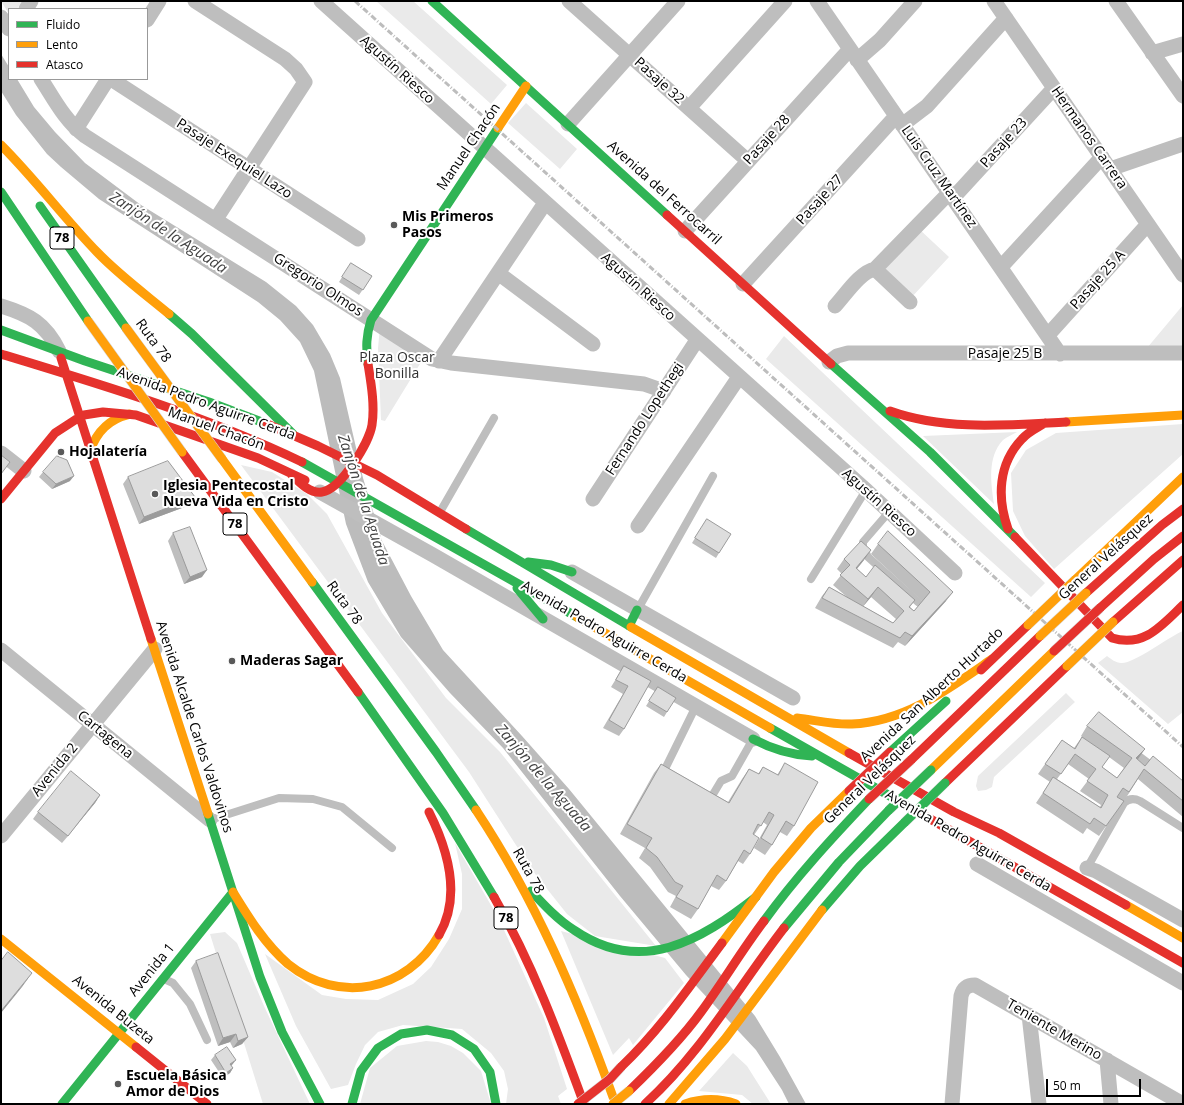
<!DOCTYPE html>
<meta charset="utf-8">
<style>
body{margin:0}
#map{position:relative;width:1184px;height:1105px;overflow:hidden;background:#fff;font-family:"Open Sans",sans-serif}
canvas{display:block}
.frame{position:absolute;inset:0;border:2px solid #000;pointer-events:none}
.legend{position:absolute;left:8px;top:8px;width:140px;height:72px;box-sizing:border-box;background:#fff;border:1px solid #999;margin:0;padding:5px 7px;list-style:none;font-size:12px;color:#000}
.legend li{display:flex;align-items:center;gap:8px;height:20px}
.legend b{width:20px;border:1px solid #999}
.scale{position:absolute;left:1046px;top:1079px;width:95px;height:18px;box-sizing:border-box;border:2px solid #000;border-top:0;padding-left:5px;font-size:12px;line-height:14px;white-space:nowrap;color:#000;-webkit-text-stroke:3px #fff;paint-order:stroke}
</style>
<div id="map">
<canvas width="1184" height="1105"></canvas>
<div class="frame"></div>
<ul class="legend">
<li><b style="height:5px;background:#30b455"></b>Fluido</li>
<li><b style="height:5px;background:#ff9f0a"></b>Lento</li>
<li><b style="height:5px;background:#e5322d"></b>Atasco</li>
</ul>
<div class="scale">50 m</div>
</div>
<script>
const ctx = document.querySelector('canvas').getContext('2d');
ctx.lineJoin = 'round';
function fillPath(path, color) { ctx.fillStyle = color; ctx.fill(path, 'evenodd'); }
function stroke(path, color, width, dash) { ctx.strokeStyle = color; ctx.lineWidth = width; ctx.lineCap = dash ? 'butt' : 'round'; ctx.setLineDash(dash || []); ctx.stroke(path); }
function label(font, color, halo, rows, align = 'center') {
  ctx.font = font + ' "Open Sans",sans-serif'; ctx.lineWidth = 4; ctx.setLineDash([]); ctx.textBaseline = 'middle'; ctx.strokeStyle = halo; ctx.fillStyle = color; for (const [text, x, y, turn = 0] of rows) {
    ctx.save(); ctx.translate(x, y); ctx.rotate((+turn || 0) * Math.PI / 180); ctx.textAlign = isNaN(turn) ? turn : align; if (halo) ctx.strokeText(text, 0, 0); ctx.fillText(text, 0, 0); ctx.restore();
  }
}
fillPath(new Path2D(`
 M 1,1 L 22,1 L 17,9 L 9,9 L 9,14 Z
 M 376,1 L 413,1 L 507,85 L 491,104 Z
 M 526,103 L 577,149 L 560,169 L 508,123 Z
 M 918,228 L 949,257 L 910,299 L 879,270 Z
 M 1183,305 L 1183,348 L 1147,348 Z
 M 380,327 L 423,359 L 385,421 L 381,420 L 378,348 Z
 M 784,336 L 1045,583 L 1031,597 L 766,359 Z
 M 1183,424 L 1183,454 L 1054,569 L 1025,536 L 1013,511 L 1011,473 L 1026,450 L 1056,433 Z
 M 1017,432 C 1013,434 1007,437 1003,440 C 987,457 991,483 994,504 L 923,436 Z
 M 241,465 L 272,472 L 307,494 L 327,514 L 382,613 L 446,698 L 500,752 L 656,946 L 595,936 L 567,914 L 532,870 L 469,772 Z
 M 1183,631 L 1183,712 L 1168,724 L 1098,663 L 1107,656 C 1111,659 1116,663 1121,663 C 1134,664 1168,637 1183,631 Z
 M 1066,693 L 1075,702 L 994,777 L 992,787 L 986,790 L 978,791 L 976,786 L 978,776 Z
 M 455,843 L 499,919 L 544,1018 L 567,1089 L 558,1096 L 561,1104 L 506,1104 L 508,1089 L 504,1071 L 491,1053 L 462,1029 L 403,1025 L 378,1032 L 365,1045 L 356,1064 L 348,1085 L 331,1089 L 296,1026 L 265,954 L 322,995 L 346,999 L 378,1000 L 413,984 L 431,967 L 449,939 L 462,909 L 462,874 Z
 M 561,931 L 665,958 L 684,983 L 633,1045 L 629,1038 L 613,1055 Z
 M 225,932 L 237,943 L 264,1006 L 310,1104 L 263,1104 L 210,934 Z
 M 426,1041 L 438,1042 L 451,1046 L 463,1053 L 481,1071 L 491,1104 L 360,1104 L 370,1068 L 397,1046 Z
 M 733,1053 L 747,1066 L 771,1104 L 753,1104 L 742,1095 L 699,1091 Z`), '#eaeaea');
fillPath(new Path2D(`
 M 1,54 L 9,67 L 9,79 L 17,79 L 34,107 L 55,132 L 85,163 L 141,205 L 266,282 L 296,306 L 313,325 L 330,354 L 340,378 L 363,478 L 382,541 L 411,596 L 443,650 L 522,736 L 569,789 L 731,987 L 755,1016 L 780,1057 L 806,1104 L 789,1104 L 782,1090 L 756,1050 L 686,975 L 620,896 L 503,748 L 450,693 L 401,637 L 368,582 L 346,524 L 314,371 L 300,342 L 280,320 L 258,302 L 99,199 L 61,167 L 47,154 L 16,115 L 1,91 Z`), '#bcbcbc');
stroke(new Path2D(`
 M 440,512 L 494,418
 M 889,512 L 863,542 L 863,548 L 868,557 L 918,602
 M 811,579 L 866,490
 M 638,609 L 713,476
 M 1132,751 L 1156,769
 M 668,775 L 665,769 L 696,706
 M 706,796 L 712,796 L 721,781 L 732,776 L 753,739
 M 210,820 L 279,798 L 313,799 L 342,807 L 392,848
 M 1087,868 L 1124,803 C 1129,798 1134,798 1140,801 L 1183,828
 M 164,979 L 173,983 L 190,1004 L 207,1040`), '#bebebe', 8);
stroke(new Path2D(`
 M 195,1 L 285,59 L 296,69 L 305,82 L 216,219
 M 321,1 L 866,490 L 955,573
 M 569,1 L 748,161
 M 817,1 L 1060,354
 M 994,1 L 1183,275
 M 1116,1 L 1183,96
 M 26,9 L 31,1
 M 1,17 L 9,29
 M 147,20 L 159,1
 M 1152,53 L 1183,44
 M 857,60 L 880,40 L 915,1
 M 41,79 C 54,99 65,121 85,136 L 432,359 L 451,363 L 644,384 L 664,391
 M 111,79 L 358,239
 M 689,108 L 785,1
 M 568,124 L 678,1
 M 902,125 L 927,106 L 1006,18
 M 76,129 L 108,79
 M 1110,169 L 1183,144
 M 953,198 L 1054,88
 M 685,231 L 850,49
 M 1001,267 L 1102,157
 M 875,269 L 910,302
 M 498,273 L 593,344
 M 743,284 L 896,116
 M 1,306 C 30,315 45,323 59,351
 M 835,306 C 846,294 860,272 875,269 L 949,193
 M 1048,335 L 1148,224
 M 439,361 L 545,203
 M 829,362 L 837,356 L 848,353 L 1183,353
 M 1,453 L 24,471
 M 320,492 L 433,555 L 753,739
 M 593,499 L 697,340
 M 638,526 L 739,377
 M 572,572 L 793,698
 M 1,650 L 210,820
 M 1,836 L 155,649
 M 977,864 L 1183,983
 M 1087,868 L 1096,871 L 1183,920
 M 1029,1015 L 1039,1104
 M 1107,1060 L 1111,1104
 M 952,1104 L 961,996 C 963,988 967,985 975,985 L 1183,1104`), '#bebebe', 15);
stroke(new Path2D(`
 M 432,1 L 667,215
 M 1,192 L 88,321
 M 40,206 L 126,328
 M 169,314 L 192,334 L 293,434
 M 1,330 L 85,361 L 209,402 L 267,424
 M 368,364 C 366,347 366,336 371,320 L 498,128
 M 831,364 L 930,452 L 1015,537
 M 302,462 L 577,617
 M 466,529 L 631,627
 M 528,562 L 551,565 L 572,572
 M 312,582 L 436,752 L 476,810
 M 517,588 L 543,619
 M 629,626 L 637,610
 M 358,692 L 443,813 L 494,897
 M 770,728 L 911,808
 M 753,739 C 772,749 790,755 812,756
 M 890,752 L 946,701
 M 208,814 L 260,977 L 282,1032 L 320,1104
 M 531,891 C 544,905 558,920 574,930 C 641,976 700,941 756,897
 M 822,910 L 860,866 L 905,822
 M 764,921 C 796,877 832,838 869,799
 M 784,928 L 839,862 L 889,810
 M 62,1104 L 233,892
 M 352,1104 L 361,1071 L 378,1048 L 401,1034 L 427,1030 L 452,1035 L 474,1049 L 490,1072 L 496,1104`), '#30b455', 9);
stroke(new Path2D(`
 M 498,128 L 526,86
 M 1,145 C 35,179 64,218 97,252 C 119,275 145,294 169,314
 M 1066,422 L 1183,415
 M 90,451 C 97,431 109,419 130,414
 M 222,459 L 312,582
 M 1075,580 L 1183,477
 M 577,617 L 770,728
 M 631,627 L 849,753
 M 151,639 L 208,814
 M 797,718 C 815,720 834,725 852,724 C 905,722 950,688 992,659
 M 931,770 L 1054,651
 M 476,810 C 535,899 577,997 613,1097
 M 233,892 C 249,918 265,944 288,964 C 339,1005 407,991 439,935
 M 1126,905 L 1183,938
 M 1,939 L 136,1047
 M 722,943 L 774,872 L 811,828 L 849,791
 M 669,1104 L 725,1039 L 822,910
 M 685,1104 C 703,1098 719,1098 736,1104`), '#ff9f0a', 9);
stroke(new Path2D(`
 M 667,215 L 831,364
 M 1,354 C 103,385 206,416 302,462
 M 61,358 L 151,639
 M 890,411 C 946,431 1007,425 1066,422
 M 267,424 L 318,446 L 377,475 L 466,529
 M 182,452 L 358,692
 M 291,474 C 299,482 310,494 322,492 C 341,489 369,443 372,425 C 375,405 371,383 368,364
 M 1,499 L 55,433 L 75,420 L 84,415 L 103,412 L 136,415 L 258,458 L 305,480
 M 1008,529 C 997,498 998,464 1022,439 C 1028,432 1037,428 1045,423
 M 1015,537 L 1112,638 C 1144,648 1162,625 1183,605
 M 1086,593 L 1162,525 L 1183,509
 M 1100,608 L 1154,559 L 1183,536
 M 1113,622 L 1183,560
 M 981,670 L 1028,625
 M 849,753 L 954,812 L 999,833 L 1126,905
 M 911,760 L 1040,636
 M 945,783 L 1067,666
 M 911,808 L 1183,963
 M 429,812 C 448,850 462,896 439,935
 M 494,897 C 532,963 558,1033 584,1104
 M 136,1047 L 207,1104
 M 621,1067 C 660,1030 690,986 722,943
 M 629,1091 C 655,1066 680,1041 701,1012 C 723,982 742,950 764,921
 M 645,1104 C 702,1052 737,989 784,928`), '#e5322d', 9);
stroke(new Path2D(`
 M 355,1 L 1183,747`), '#bdbdbd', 3, [6, 2, 1, 2]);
const fastBridge = new Path2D(`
 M 889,810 L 931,770
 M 905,822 L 945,783`);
const slowBridge = new Path2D(`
 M 88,321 L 182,452
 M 126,328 L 222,459
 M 1028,625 L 1075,580
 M 1040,636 L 1086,593
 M 1067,666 L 1113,622
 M 613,1104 L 629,1091`);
const jamBridge = new Path2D(`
 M 1054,651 L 1100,608
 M 849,791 L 890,752
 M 869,799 L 911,760
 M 578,1104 L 610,1079 L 621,1067`);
stroke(fastBridge, '#dbdbdb', 10, []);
stroke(slowBridge, '#dbdbdb', 10, []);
stroke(jamBridge, '#dbdbdb', 10, []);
stroke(fastBridge, '#30b455', 9);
stroke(slowBridge, '#ff9f0a', 9);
stroke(jamBridge, '#e5322d', 9);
fillPath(new Path2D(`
 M 351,263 L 372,276 L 359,295 L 339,282 Z
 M 43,472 L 70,481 L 52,489 L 39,477 Z
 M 128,477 L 195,497 L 190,505 L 139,524 L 123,484 Z
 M 707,519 L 719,553 L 716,558 L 692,543 Z
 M 173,533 L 202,577 L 184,584 L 168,541 Z
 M 878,544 L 946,601 L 905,646 L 898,642 L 893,648 L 815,608 L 822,596 L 829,587 L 847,597 L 833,585 L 842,574 L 837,569 L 844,559 L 864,560 L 857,569 L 866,577 L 915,600 L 910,607 L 914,611 L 922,601 L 871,554 ZM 871,597 L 896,619 L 893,623 L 863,606 Z
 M 624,666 L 651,681 L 624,729 L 619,736 L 603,728 L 623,694 L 611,687 L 619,674 Z
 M 658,687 L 667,712 L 664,717 L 646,706 Z
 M 1087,726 L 1138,759 L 1145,766 L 1183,781 L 1183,817 L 1138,779 L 1124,801 L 1099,836 L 1087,828 L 1083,834 L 1036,803 L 1050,782 L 1038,774 L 1062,740 L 1074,748 L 1082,737 L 1081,736 ZM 1109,757 L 1124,768 L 1117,778 L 1102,767 ZM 1068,764 L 1089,779 L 1080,791 L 1101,805 L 1100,807 L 1057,779 Z
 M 785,763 L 794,826 L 787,836 L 780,832 L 772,845 L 765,855 L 754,848 L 767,825 L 763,822 L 754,835 L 750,854 L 743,864 L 738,861 L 726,881 L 719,890 L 711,886 L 698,909 L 691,919 L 670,907 L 676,896 L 668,892 L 650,867 L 639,858 L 645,848 L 620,834 L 654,773 L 661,764 L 728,802 L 742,779 L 749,769 L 758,774 L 763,767 L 777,775 Z
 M 100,795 L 95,803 L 62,843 L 33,819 L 38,812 Z
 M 196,961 L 248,1037 L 242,1044 L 233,1048 L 230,1042 L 218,1046 L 191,968 Z
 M 215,1055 L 232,1065 L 231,1066 L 233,1068 L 230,1073 L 223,1078 L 211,1060 Z`), '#bebebe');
fillPath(new Path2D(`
 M 74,476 L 70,481 L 52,489 L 56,484 Z
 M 195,497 L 190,505 L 139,524 L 144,517 Z
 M 871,550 L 864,560 L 849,578 L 856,568 Z
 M 207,570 L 202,577 L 184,584 L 190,577 Z
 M 878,587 L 871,597 L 861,609 L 868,599 Z
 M 953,592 L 946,601 L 905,646 L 912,636 Z
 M 1145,749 L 1138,759 L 1129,768 L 1136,758 Z
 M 100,795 L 95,803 L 62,843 L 68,836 Z
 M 32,973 L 22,987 L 1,1013 L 1,1011 Z
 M 236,1034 L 230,1042 L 218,1046 L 223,1038 Z
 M 248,1037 L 242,1044 L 233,1048 L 238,1041 Z
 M 236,1060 L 232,1065 L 227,1069 L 230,1064 Z
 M 233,1068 L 230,1073 L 223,1078 L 226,1073 Z`), '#9b9b9b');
const building = new Path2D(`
 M 351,263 L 372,276 L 363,290 L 342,277 Z
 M 1,455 L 10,462 L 1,474 Z
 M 57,456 L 67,460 L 74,476 L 56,484 L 43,472 Z
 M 168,461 L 195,497 L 144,517 L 128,477 Z
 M 707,519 L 731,534 L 719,553 L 695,538 Z
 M 190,527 L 207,570 L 190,577 L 173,533 Z
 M 888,531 L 953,592 L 912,636 L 905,632 L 900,638 L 822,598 L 829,587 L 893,623 L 904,611 L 878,587 L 868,599 L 840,575 L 850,565 L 844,559 L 861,541 L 871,550 L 856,568 L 866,577 L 875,565 L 915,600 L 909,607 L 914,611 L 930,592 L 878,544 Z
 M 624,666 L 651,681 L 624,729 L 609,720 L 628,686 L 616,680 Z
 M 658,687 L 676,698 L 667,712 L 649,701 Z
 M 1099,712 L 1145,749 L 1136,758 L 1145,766 L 1153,756 L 1183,781 L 1183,801 L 1144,769 L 1129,792 L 1123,788 L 1117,797 L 1124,801 L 1106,826 L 1094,818 L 1090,824 L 1043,793 L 1053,777 L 1101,808 L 1108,795 L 1087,781 L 1096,769 L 1075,754 L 1061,774 L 1045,764 L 1062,740 L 1075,749 L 1082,737 L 1110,756 L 1102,767 L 1117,778 L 1132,758 L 1087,726 Z
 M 785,763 L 818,782 L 794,826 L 786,821 L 772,845 L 761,838 L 774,815 L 769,812 L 761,826 L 758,824 L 753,834 L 759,838 L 750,854 L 744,850 L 726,881 L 717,875 L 698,909 L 676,897 L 683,886 L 675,882 L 657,857 L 646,848 L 652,838 L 627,824 L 661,764 L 729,803 L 749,769 L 759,774 L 763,767 L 778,775 Z
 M 71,771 L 100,795 L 68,836 L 38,812 Z
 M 8,952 L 32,973 L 1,1011 L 1,961 Z
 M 218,953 L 248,1037 L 238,1041 L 236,1034 L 223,1038 L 196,961 Z
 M 227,1047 L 236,1060 L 230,1064 L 233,1068 L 226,1073 L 215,1055 Z`);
fillPath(building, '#ddd');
stroke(building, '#9b9b9b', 1);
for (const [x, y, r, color] of [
 [394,225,4,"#595959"],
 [61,452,4,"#595959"],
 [155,494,4,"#595959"],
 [232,661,4,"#595959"],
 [118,1084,4,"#595959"]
]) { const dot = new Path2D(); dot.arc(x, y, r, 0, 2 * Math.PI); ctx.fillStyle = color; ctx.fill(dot); stroke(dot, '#fff', 1.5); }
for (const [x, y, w] of [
 [62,238,24],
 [235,524,24],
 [506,918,24]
]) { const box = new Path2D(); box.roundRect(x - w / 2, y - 11, w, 22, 3); ctx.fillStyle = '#fff'; ctx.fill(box); stroke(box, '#000', 1); }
label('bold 13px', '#000', null, [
 ["78",62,238],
 ["78",235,524],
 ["78",506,918]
]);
label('14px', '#000', '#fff', [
 ["Agustín Riesco",397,70,42],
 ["Pasaje 32",659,81,42],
 ["Hermanos Carrera",1089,138,55],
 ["Pasaje 28",767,140,-48],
 ["Pasaje 23",1004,143,-48],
 ["Manuel Chacón",469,147,-56],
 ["Pasaje Exequiel Lazo",234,159,33],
 ["Luis Cruz Martínez",939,177,55],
 ["Avenida del Ferrocarril",664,193,42],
 ["Pasaje 27",820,200,-48],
 ["Pasaje 25 A",1098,280,-48],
 ["Gregorio Olmos",318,285,33],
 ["Agustín Riesco",638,287,42],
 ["Ruta 78",153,341,54],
 ["Pasaje 25 B",1005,354],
 ["Avenida Pedro Aguirre Cerda",206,404,20],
 ["Fernando Lopethegi",645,419,-57],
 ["Manuel Chacón",216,429,20],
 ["Agustín Riesco",879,503,42],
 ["General Velásquez",1106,557,-42],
 ["Ruta 78",344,603,54],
 ["Avenida Pedro Aguirre Cerda",604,632,30],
 ["Avenida San Alberto Hurtado",932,695,-43],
 ["Avenida Alcalde Carlos Valdovinos",194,727,72],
 ["Cartagena",105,735,39],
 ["Avenida 2",55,770,-51],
 ["General Velásquez",870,780,-44],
 ["Avenida Pedro Aguirre Cerda",968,841,30],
 ["Ruta 78",528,871,61],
 ["Avenida 1",152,970,-51],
 ["Avenida Buzeta",113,1010,39],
 ["Teniente Merino",1054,1030,30]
]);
label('bold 14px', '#000', '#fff', [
 ["Mis Primeros",402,217],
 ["Pasos",402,233],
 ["Hojalatería",69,452],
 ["Iglesia Pentecostal",163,486],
 ["Nueva Vida en Cristo",163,502],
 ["Maderas Sagar",240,661],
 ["Escuela Básica",126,1076],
 ["Amor de Dios",126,1092]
], 'left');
label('14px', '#303030', '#fff', [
 ["Plaza Oscar",397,358],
 ["Bonilla",397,374]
]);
label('italic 15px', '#414141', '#fff', [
 ["Zanjón de la Aguada",168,233,33],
 ["Zanjón de la Aguada",363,500,72],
 ["Zanjón de la Aguada",543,778,49]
]);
</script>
